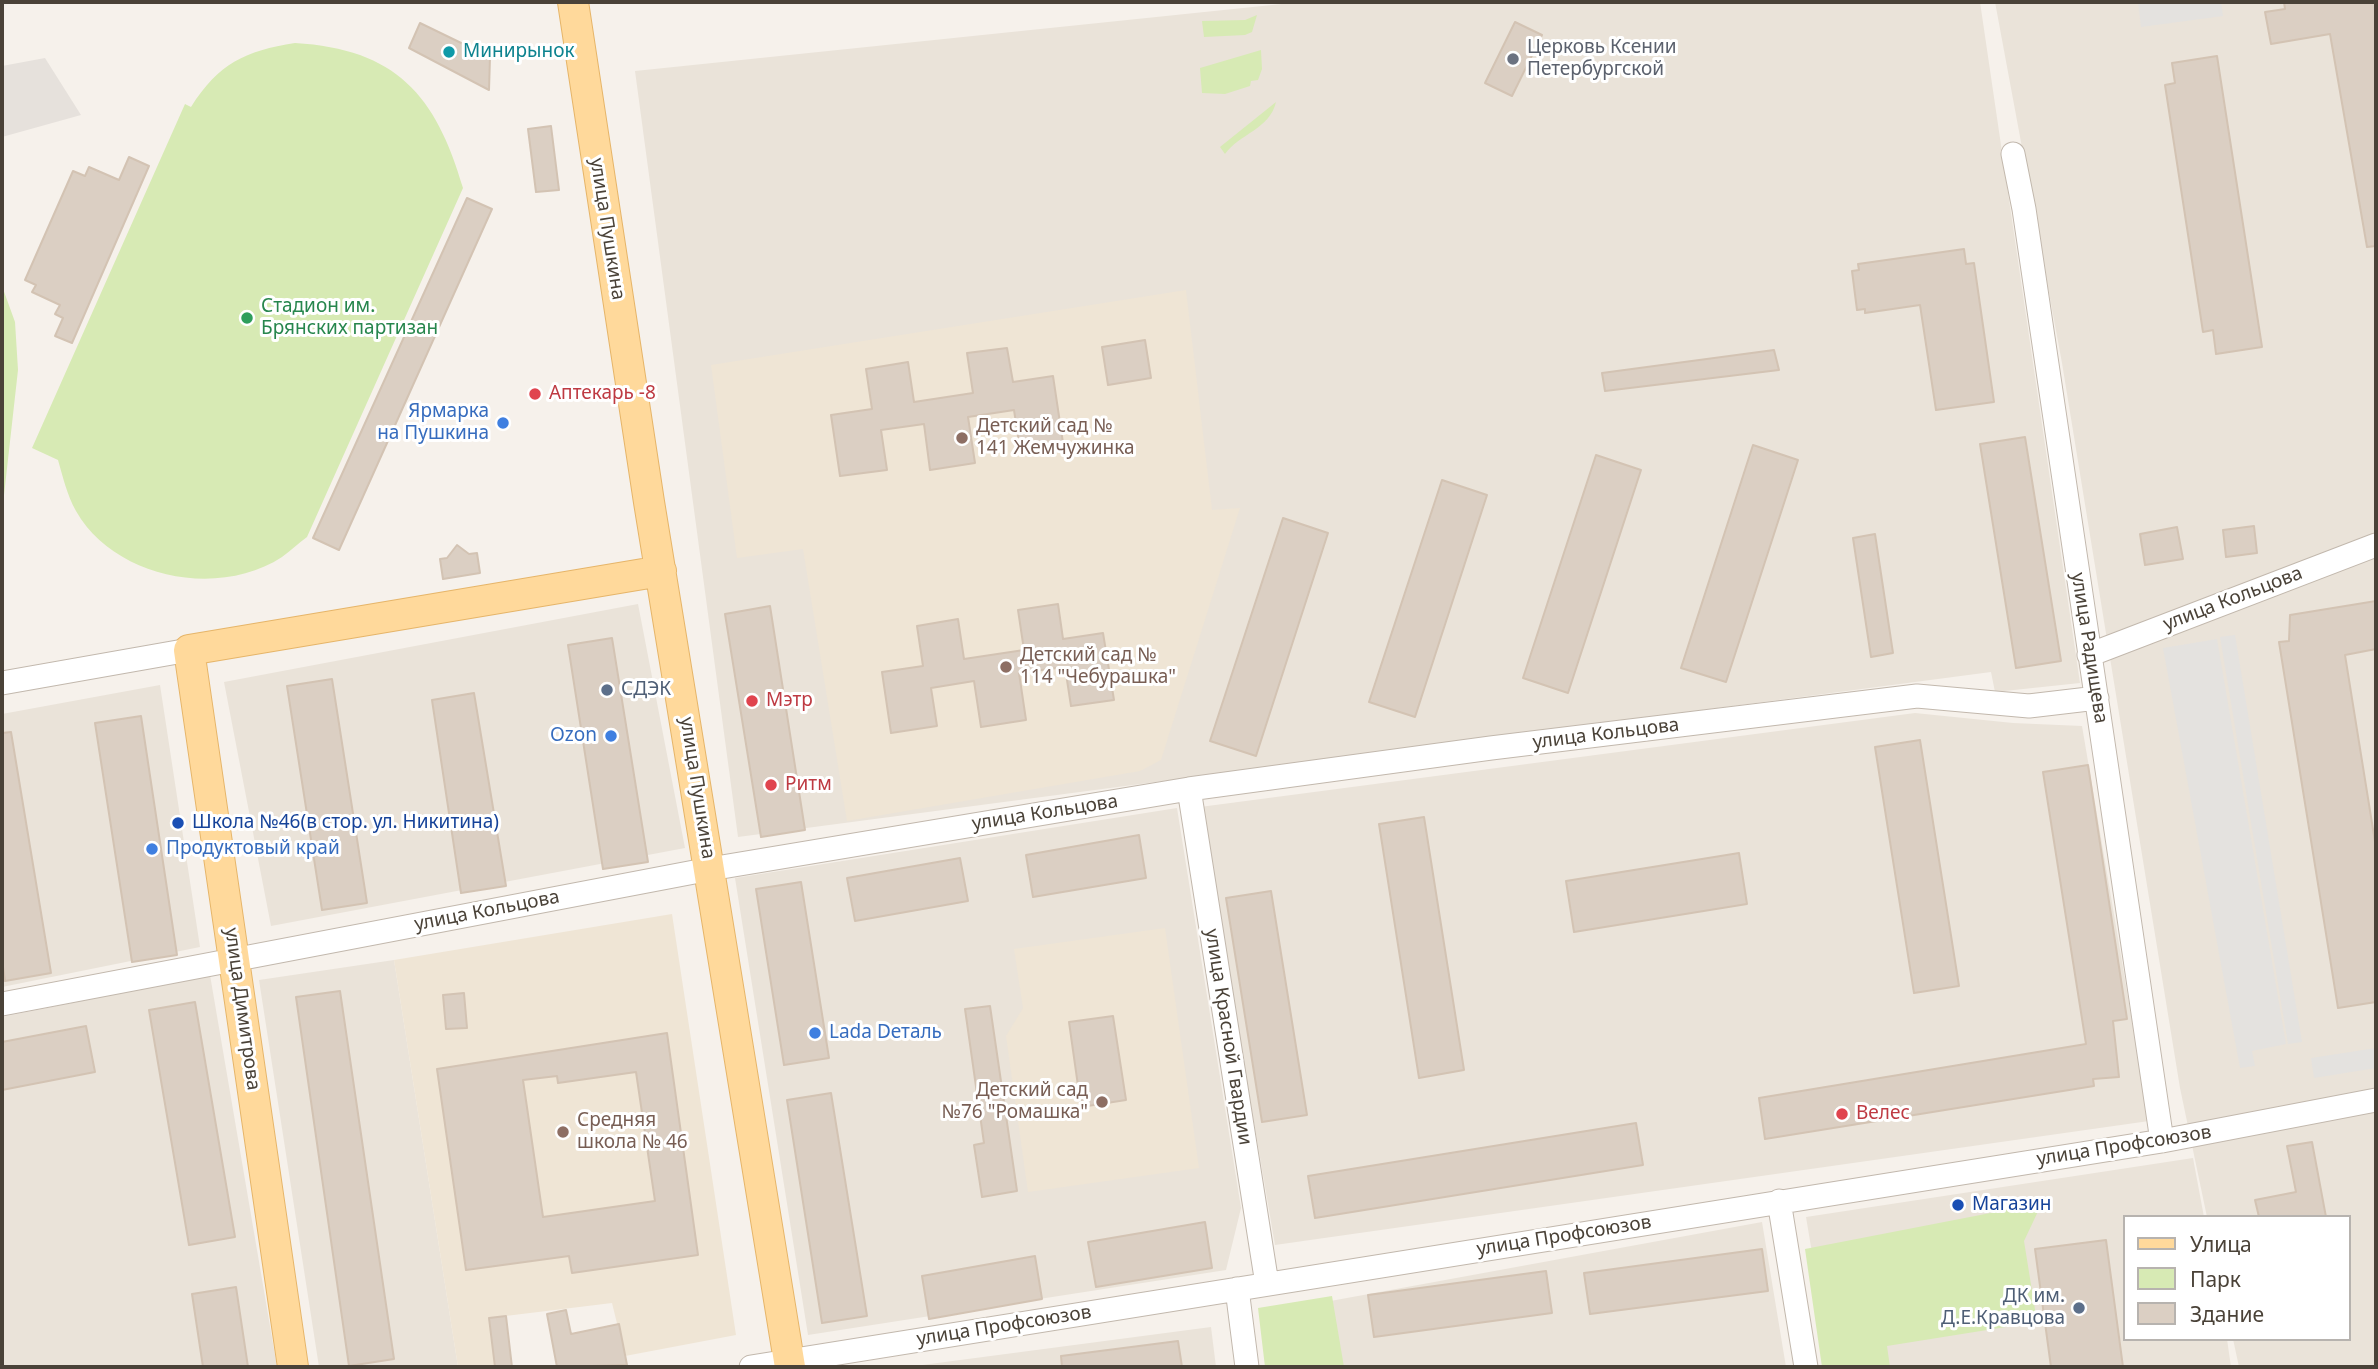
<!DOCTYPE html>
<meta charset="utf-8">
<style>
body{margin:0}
#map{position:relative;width:2378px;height:1369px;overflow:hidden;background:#f6f1eb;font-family:"Noto Sans",sans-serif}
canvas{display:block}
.frame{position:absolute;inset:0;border:4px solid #4a4238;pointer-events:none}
.legend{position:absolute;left:2123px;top:1215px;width:228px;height:126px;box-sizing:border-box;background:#fff;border:2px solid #b7b3af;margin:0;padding:9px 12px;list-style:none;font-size:21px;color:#4a4238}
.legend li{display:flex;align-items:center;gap:14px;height:35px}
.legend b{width:35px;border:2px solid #b7b3af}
</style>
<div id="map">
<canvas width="2378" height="1369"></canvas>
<div class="frame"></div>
<ul class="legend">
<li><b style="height:9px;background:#ffd99b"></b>Улица</li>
<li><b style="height:19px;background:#d7eab4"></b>Парк</li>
<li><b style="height:19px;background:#dbcfc3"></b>Здание</li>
</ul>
</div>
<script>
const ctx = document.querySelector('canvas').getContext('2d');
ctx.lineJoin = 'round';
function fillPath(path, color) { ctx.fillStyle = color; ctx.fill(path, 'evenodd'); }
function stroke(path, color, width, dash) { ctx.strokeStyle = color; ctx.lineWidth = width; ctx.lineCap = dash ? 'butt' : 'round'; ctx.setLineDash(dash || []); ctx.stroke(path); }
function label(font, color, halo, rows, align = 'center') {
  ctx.font = font + ' "Noto Sans",sans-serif'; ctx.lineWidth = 6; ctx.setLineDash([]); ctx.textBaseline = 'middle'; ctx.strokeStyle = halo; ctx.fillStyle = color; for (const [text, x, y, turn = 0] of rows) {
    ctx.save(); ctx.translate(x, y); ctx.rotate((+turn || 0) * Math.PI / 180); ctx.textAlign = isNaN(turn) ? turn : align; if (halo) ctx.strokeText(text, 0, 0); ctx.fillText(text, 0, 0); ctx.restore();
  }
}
fillPath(new Path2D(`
 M 1301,2 L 1980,2 L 2080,683 L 1995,692 L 1991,672 L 738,837 L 635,71 Z
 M 1995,2 L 2376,2 L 2376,1367 L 2239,1367 L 2233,1339 L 2348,1339 L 2348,1217 L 2207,1217 L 2180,1088 L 2062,363 Z
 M 638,604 L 685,848 L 271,926 L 224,682 Z
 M 160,685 L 200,947 L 2,987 L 2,714 Z
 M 1915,713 L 2013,723 L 2082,726 L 2149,1121 L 1275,1245 L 1200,807 Z
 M 1177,808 L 1241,1208 L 1226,1270 L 808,1335 L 735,878 Z
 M 394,960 L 458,1367 L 319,1367 L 259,980 Z
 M 210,975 L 277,1367 L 2,1367 L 2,1017 Z
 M 2193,1158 L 2204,1217 L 2124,1217 L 2124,1339 L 2227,1339 L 2231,1367 L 1831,1367 L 1806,1217 Z
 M 1762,1222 L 1786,1367 L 1272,1367 L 1265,1313 Z
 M 1211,1327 L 1216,1367 L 907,1367 Z`), '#eae3d9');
fillPath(new Path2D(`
 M 45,58 L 81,115 L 2,137 L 2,66 Z`), '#e6e1dc');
fillPath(new Path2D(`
 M 1186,290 L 1212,510 L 1240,508 L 1161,760 L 1140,771 L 847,821 L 803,549 L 737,558 L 711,365 Z
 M 672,914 L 736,1335 L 625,1356 L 612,1303 L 489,1318 L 495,1367 L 458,1367 L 394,960 Z
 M 1165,928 L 1199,1168 L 1028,1192 L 1006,1036 L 1023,1008 L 1014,949 Z`), '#efe5d5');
fillPath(new Path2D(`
 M 1257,15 L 1252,32 L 1245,35 L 1204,37 L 1202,21 L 1245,20 Z
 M 295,43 C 396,49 436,95 463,188 L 307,537 C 299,543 290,551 282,557 C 218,599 114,578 76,511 C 67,495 63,477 58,460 L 32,448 L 185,104 L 191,107 C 219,63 245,51 295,43 Z
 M 1261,50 L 1262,69 L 1258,80 L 1251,81 L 1250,86 L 1225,94 L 1202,93 L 1200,68 Z
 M 1276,102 C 1270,129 1239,134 1225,154 L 1220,147 Z
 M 2,286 L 15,322 L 18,370 L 2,513 Z
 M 2042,1203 L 2024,1241 L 2037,1322 L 1887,1346 L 1890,1367 L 1822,1367 L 1805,1249 Z
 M 1332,1296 L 1344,1367 L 1265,1367 L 1258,1308 Z`), '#d7eab4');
fillPath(new Path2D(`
 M 2138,2 L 2221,2 L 2223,16 L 2141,27 Z
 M 2235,635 L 2302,1042 L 2288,1044 L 2220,637 Z
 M 2217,639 L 2286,1044 L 2252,1051 L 2255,1066 L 2240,1068 L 2163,648 Z
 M 2376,1048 L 2376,1068 L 2314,1078 L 2311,1058 Z`), '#e4e2df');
const building = new Path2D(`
 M 2284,2 L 2376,2 L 2376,246 L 2367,247 L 2330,34 L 2271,44 L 2265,12 L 2285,9 Z
 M 1515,22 L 1542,35 L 1512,96 L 1485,83 Z
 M 420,23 L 490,57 L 489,90 L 409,48 Z
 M 2217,56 L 2262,347 L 2216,354 L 2213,330 L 2203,332 L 2165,85 L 2175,83 L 2172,63 Z
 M 551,126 L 559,190 L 536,192 L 528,129 Z
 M 129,157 L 149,166 L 72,343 L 55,336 L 63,318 L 55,314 L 60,305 L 32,292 L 36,285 L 25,280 L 73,171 L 85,176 L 89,167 L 119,180 Z
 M 467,198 L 492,209 L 339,550 L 313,538 Z
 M 1964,249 L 1966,264 L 1974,263 L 1994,402 L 1936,410 L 1920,305 L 1865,313 L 1865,309 L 1857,310 L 1852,271 L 1859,270 L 1858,264 Z
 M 1145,340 L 1151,378 L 1108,385 L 1102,347 Z
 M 1007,348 L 1013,382 L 1053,376 L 1063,443 L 1020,449 L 1014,410 L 968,417 L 975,463 L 930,470 L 924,424 L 881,430 L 887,470 L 840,476 L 831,415 L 872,409 L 866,369 L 908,362 L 914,402 L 973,393 L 967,353 Z
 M 1774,350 L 1779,370 L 1605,391 L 1602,373 Z
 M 2025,437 L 2061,661 L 2016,668 L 1980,444 Z
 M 1753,445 L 1798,460 L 1726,682 L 1681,668 Z
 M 1596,455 L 1641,470 L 1568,693 L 1523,678 Z
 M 1442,480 L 1487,495 L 1415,717 L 1369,702 Z
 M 1283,518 L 1328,533 L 1256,756 L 1210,741 Z
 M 2254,526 L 2257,553 L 2226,557 L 2223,530 Z
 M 2177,527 L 2183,559 L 2145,565 L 2140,534 Z
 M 1875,534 L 1893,653 L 1871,657 L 1853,538 Z
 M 457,545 L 469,554 L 477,553 L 480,573 L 443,579 L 440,559 L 447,558 Z
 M 2376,601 L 2376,649 L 2345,655 L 2376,848 L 2376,1002 L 2338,1008 L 2279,642 L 2289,641 L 2290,615 Z
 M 1058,604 L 1063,639 L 1103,633 L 1114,700 L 1071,706 L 1065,667 L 1019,673 L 1026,720 L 981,727 L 974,681 L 931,688 L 937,726 L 891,733 L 882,672 L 923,666 L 917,626 L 958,619 L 964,659 L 1024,650 L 1018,610 Z
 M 770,606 L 805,830 L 761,837 L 725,614 Z
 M 612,638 L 648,862 L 603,869 L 568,645 Z
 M 332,679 L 367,903 L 322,910 L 287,686 Z
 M 474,693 L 506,886 L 461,893 L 432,700 Z
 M 141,716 L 177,955 L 132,962 L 95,723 Z
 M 11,732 L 51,973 L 5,981 L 2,960 L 2,733 Z
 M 1920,740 L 1959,986 L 1914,993 L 1875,747 Z
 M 2088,765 L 2127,1019 L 2113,1021 L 2119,1077 L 2093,1079 L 2094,1086 L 1765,1139 L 1759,1098 L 2086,1044 L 2043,772 Z
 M 1424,817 L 1464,1070 L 1419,1078 L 1379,824 Z
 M 1139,835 L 1146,878 L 1033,897 L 1026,855 Z
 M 1739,853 L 1747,904 L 1574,932 L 1566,881 Z
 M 960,858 L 968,901 L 855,921 L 847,878 Z
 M 801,882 L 829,1058 L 784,1065 L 756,889 Z
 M 1271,891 L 1307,1115 L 1262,1122 L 1226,898 Z
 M 340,991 L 394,1359 L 349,1366 L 296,997 Z
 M 464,993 L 467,1028 L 446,1029 L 443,995 Z
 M 195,1002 L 235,1237 L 189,1245 L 149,1010 Z
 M 990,1006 L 1017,1191 L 982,1197 L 974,1145 L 984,1143 L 965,1009 Z
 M 1113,1016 L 1126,1100 L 1081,1107 L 1069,1022 Z
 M 86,1026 L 95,1072 L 2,1090 L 2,1042 Z
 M 667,1033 L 698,1255 L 572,1273 L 569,1256 L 466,1270 L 437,1069 ZM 636,1072 L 655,1201 L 543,1217 L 523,1080 L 557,1076 L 558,1083 Z
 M 831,1093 L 867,1316 L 822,1323 L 787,1100 Z
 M 1636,1123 L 1643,1165 L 1315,1218 L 1308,1176 Z
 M 2312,1142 L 2326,1217 L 2259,1217 L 2255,1200 L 2296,1192 L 2287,1146 Z
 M 1205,1222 L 1212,1268 L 1096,1287 L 1088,1242 Z
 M 2106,1240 L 2123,1367 L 2051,1367 L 2035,1249 Z
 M 1762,1249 L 1768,1291 L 1590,1314 L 1584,1273 Z
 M 1035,1256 L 1042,1299 L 929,1319 L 922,1276 Z
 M 1546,1271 L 1552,1313 L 1374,1337 L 1368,1295 Z
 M 236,1287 L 248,1367 L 203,1367 L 192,1294 Z
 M 566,1310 L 571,1334 L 619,1324 L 627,1365 L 557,1367 L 547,1314 Z
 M 506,1316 L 512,1367 L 495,1367 L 489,1318 Z
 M 1178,1341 L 1182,1367 L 1062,1367 L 1061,1356 Z`);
fillPath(building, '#dbcfc3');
stroke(building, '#d3c3b3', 2);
const minor = new Path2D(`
 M 2013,154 L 2024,209 L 2162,1141
 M 2089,655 L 2376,545
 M 2,683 L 189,650
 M 1189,789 L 1267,1284
 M 2,1004 L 710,869 L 1189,789 L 1491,748 L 1917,696 L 2029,706 L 2097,698
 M 1779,1201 L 1806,1367
 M 1237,1289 L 1247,1367
 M 751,1367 L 2162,1141 L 2376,1100`);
const major = new Path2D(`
 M 573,2 L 649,502 L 790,1367
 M 293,1367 L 189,650 L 661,571`);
stroke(minor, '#c2b8ad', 25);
stroke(major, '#e6b569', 32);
stroke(minor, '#fff', 23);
stroke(major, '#ffd99b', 30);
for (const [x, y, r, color] of [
 [449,52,7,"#0f9aa8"],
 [1513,59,7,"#6b7280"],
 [247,318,7,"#2e9e5b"],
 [535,394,7,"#e0444e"],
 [503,423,7,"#3f7fe0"],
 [962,438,7,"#8d6e63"],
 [1006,667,7,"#8d6e63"],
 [607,690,7,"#5c6f8a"],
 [752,701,7,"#e0444e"],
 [611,736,7,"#3f7fe0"],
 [771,785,7,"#e0444e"],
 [178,823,7,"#1a4fb4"],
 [152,849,7,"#3f7fe0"],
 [815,1033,7,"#3f7fe0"],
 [1102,1102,7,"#8d6e63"],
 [1842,1114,7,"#e0444e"],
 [563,1132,7,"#8d6e63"],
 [1958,1205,7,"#1a4fb4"],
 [2079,1308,7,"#5c6f8a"]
]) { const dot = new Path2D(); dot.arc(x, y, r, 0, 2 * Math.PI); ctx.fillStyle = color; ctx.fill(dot); stroke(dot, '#fff', 2.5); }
label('19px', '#5b616d', '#fff', [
 ["Церковь Ксении",1527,48],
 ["Петербургской",1527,70]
], 'left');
label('19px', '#0d838f', '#fff', [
 ["Минирынок",463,52]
], 'left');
label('19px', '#4a4238', '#fff', [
 ["улица Пушкина",607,229,81],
 ["улица Кольцова",2233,599,-21],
 ["улица Радищева",2089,648,81],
 ["улица Кольцова",1606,734,-7],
 ["улица Пушкина",697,788,81],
 ["улица Кольцова",1045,813,-9],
 ["улица Кольцова",487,911,-11],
 ["улица Димитрова",242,1009,82],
 ["улица Красной Гвардии",1228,1037,81],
 ["улица Профсоюзов",2124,1146,-9],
 ["улица Профсоюзов",1564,1236,-9],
 ["улица Профсоюзов",1004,1326,-9]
]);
label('19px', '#27864d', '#fff', [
 ["Стадион им.",261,307],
 ["Брянских партизан",261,329]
], 'left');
label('19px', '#be3a42', '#fff', [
 ["Аптекарь -8",549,394],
 ["Мэтр",766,701],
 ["Ритм",785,785],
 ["Велес",1856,1114]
], 'left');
label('19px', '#366cbe', '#fff', [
 ["Ярмарка",489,412],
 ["на Пушкина",489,434],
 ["Ozon",597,736],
 ["Продуктовый край",166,849,"left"],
 ["Lada Dеталь",829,1033,"left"]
], 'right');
label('19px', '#785e54', '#fff', [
 ["Детский сад №",976,427],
 ["141 Жемчужинка",976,449],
 ["Детский сад №",1020,656],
 ["114 \"Чебурашка\"",1020,678],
 ["Детский сад",1088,1091,"right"],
 ["№76 \"Ромашка\"",1088,1113,"right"],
 ["Средняя",577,1121],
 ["школа № 46",577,1143]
], 'left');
label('19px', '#4e5e75', '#fff', [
 ["СДЭК",621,690],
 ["ДК им.",2065,1297,"right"],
 ["Д.Е.Кравцова",2065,1319,"right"]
], 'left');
label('19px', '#164399', '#fff', [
 ["Школа №46(в стор. ул. Никитина)",192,823],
 ["Магазин",1972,1205]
], 'left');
</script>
